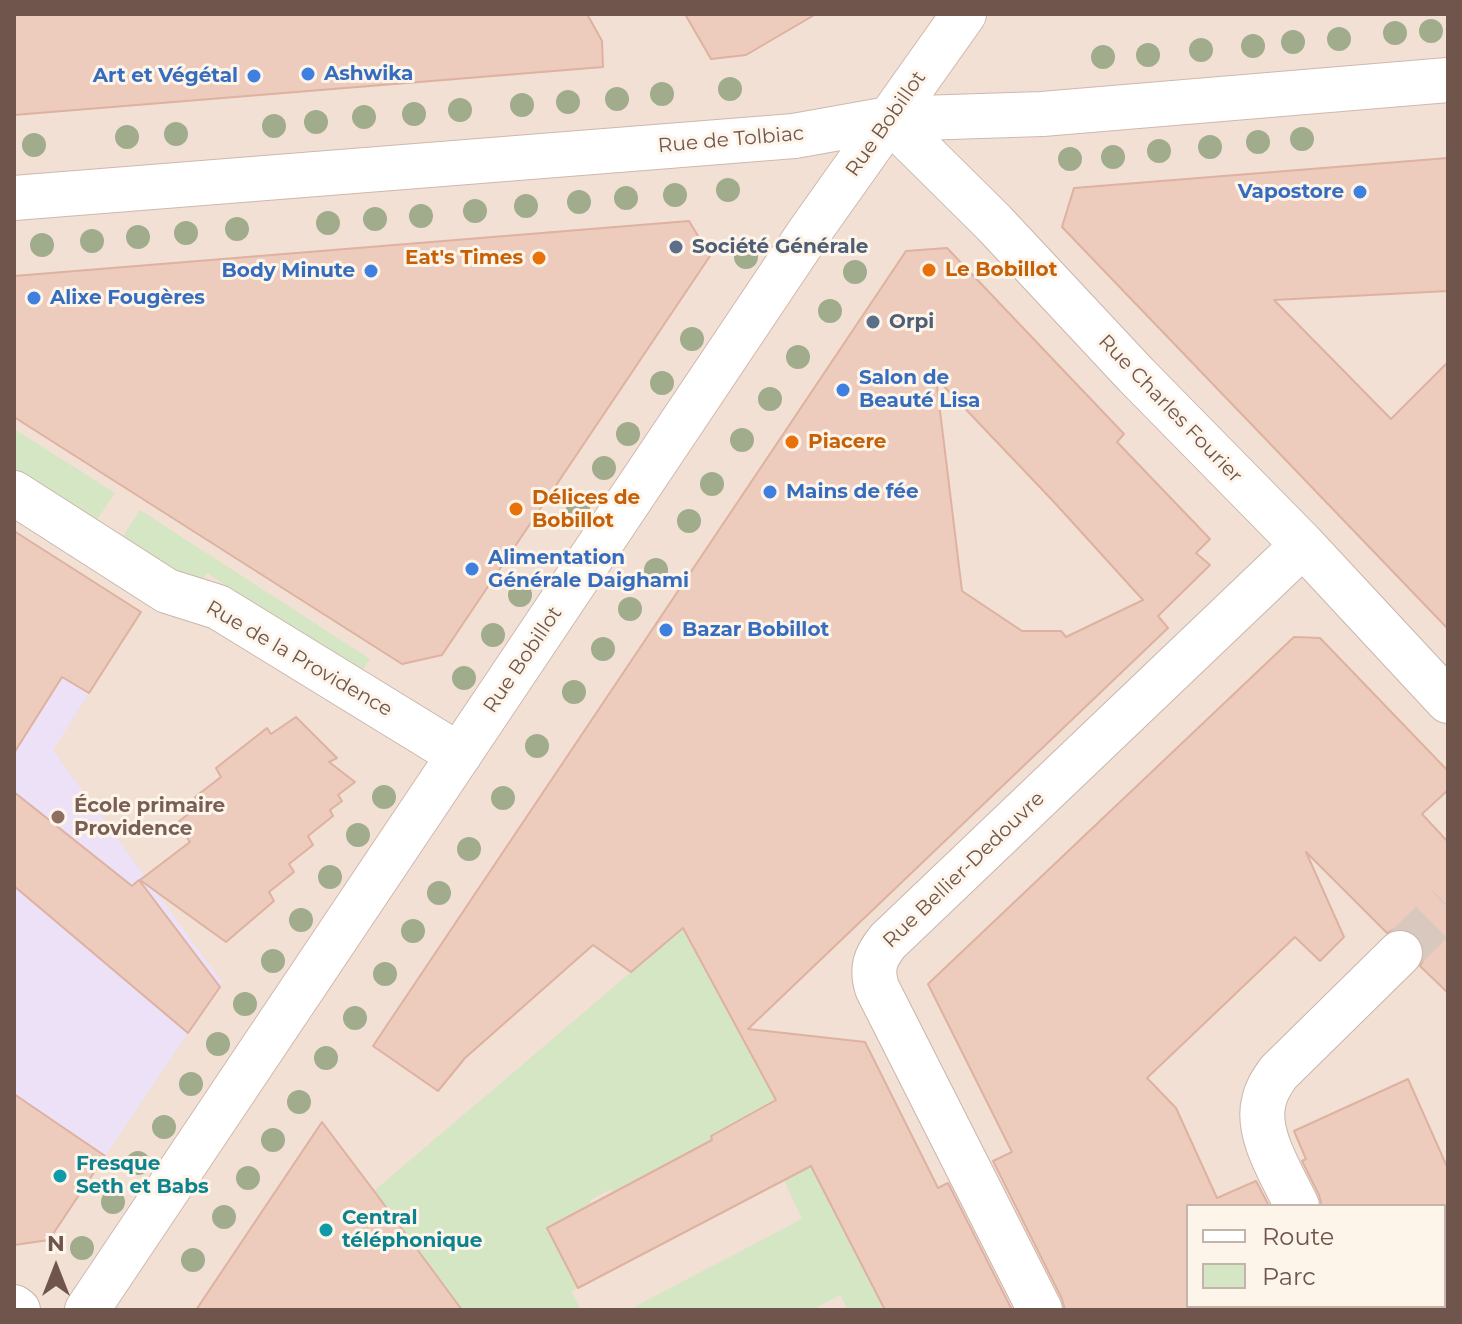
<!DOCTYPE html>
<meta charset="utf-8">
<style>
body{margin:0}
#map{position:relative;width:1462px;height:1324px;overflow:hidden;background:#faefe4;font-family:Montserrat,sans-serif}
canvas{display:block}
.frame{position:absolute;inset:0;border:16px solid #70554c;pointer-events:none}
.legend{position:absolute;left:1186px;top:1204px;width:260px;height:104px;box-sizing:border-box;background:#fdf4ea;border:2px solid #c5b4ab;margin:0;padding:10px 14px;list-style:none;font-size:24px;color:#70554c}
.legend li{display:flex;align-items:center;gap:16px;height:40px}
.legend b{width:40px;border:2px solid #c5b4ab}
.north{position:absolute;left:16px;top:1228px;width:80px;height:80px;-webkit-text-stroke:6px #fdf4ea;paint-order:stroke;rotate:0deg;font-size:22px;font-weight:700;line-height:32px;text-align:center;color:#70554c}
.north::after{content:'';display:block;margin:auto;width:28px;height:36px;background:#70554c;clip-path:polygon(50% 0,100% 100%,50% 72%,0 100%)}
</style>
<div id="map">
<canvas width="1462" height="1324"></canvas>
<div class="frame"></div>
<ul class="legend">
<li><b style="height:10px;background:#fff"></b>Route</li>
<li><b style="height:22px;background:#d5e6c4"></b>Parc</li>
</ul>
<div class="north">N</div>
</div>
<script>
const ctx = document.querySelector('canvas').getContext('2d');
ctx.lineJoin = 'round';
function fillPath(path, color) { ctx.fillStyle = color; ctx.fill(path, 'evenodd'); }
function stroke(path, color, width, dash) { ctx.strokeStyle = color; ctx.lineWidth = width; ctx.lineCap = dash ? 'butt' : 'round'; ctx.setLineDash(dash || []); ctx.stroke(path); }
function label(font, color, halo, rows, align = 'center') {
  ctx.font = font + ' Montserrat,sans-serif'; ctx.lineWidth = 6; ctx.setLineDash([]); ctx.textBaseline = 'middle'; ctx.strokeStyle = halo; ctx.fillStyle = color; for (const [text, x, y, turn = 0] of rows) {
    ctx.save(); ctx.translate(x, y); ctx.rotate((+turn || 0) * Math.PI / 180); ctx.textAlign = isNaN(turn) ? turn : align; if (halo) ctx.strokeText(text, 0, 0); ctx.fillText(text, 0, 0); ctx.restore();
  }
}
fillPath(new Path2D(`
 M 14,14 L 1448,14 L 1448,1310 L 14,1310 ZM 1188,1206 L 1444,1206 L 1444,1306 L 1188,1306 Z`), '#f1e0d3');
fillPath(new Path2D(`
 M 14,531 L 141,612 L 53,750 L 222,982 L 106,1155 L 14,1094 Z`), '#ece1f6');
fillPath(new Path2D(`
 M 14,429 L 115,493 L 96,521 L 14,469 Z
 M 140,510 L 370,659 L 361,672 L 207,573 L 198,586 L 123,536 Z
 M 683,928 L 777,1102 L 711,1136 L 712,1140 L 613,1192 L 611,1189 L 590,1200 L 591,1203 L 547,1227 L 578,1288 L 571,1291 L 581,1310 L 462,1310 L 374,1191 Z
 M 811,1166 L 888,1310 L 848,1310 L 840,1295 L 812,1310 L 635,1310 L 636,1306 L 802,1219 L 784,1180 Z`), '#d5e6c4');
const building = new Path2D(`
 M 14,14 L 587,14 L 602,41 L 603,67 L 14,115 Z
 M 685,14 L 816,14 L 746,55 L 711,59 Z
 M 1448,158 L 1448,291 L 1274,300 L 1391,419 L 1448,362 L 1448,629 L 1062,227 L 1074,188 Z
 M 689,221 L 710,256 L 442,655 L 402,664 L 14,417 L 14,276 Z
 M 947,248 L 1124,434 L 1117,442 L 1210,539 L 1196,553 L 1210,565 L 1158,616 L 1168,628 L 748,1029 L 865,1042 L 938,1188 L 948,1183 L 1012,1310 L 885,1310 L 811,1166 L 578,1288 L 547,1228 L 712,1140 L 711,1136 L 776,1100 L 683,928 L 631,972 L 593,945 L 465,1058 L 438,1091 L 373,1046 L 906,251 ZM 936,378 L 1054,502 L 1143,600 L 1066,637 L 1061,631 L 1022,631 L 962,591 Z
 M 14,531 L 141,612 L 89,693 L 62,677 L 14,753 Z
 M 1294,637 L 1320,638 L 1448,771 L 1448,790 L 1422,814 L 1448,842 L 1448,993 L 1420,966 L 1424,959 L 1424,948 L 1417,935 L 1406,929 L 1394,929 L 1387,933 L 1306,852 L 1344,937 L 1320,961 L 1295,937 L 1147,1078 L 1176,1108 L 1217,1198 L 1256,1181 L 1269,1206 L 1188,1206 L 1188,1310 L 1065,1310 L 1062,1299 L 993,1161 L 1012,1152 L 928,984 Z
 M 296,717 L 337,758 L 329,762 L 355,782 L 338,795 L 342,801 L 330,810 L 333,816 L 308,836 L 313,845 L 289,864 L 294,872 L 269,892 L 274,901 L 226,942 L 140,880 L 190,842 L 177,823 L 201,804 L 195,797 L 221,777 L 216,768 L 267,728 L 271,734 Z
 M 14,792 L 132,886 L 139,880 L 220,987 L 188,1033 L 14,886 Z
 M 1408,1079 L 1448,1169 L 1448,1206 L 1322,1206 L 1319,1195 L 1302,1161 L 1306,1159 L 1294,1131 Z
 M 14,1094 L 105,1156 L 49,1240 L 14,1245 Z
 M 322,1122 L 374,1191 L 462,1310 L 196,1310 Z`);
fillPath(building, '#edccbe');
stroke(building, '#deb1a0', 2);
stroke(new Path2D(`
 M 1400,953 L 1448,906`), '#d8c8be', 44, [44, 22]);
const street = new Path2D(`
 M 889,119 L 994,223 L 1136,375 L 1303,545 L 1448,701
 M 14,493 L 167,591 L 218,607 L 459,755
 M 1297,1206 C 1283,1176 1255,1134 1264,1101 C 1266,1090 1272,1082 1278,1073 L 1400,953
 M 1342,1306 L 1344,1310
 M 14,1307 L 18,1310
 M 1040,1310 L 877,988 C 871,968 875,957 888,941 L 1303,545`);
const secondary = new Path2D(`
 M 14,198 L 794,136 L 889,119 L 1042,114 L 1448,80
 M 87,1310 L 808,234 L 964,14`);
stroke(street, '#cab6ab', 46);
stroke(secondary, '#cfb8ac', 46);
stroke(street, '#fff', 44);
stroke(secondary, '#fff', 44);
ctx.fillStyle = '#a1ac8d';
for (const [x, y] of [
 [1431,31],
 [1395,33],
 [1339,39],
 [1293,42],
 [1253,46],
 [1201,50],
 [1148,55],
 [1103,57],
 [730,89],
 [662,94],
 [617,99],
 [568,102],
 [522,105],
 [460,110],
 [414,114],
 [364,117],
 [316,122],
 [274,126],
 [176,134],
 [127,137],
 [1302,139],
 [1258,142],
 [34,145],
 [1210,147],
 [1159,151],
 [1113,157],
 [1070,159],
 [728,190],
 [675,195],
 [626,198],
 [579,202],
 [526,206],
 [475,211],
 [421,216],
 [375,219],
 [328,223],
 [237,229],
 [186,233],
 [138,237],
 [92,241],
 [42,245],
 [746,257],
 [855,272],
 [830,311],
 [692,339],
 [798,357],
 [662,383],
 [770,399],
 [628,434],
 [742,440],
 [604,468],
 [712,484],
 [578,509],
 [689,521],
 [656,570],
 [520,595],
 [630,609],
 [493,635],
 [603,649],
 [464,678],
 [574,692],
 [537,746],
 [384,797],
 [503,798],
 [358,835],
 [469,849],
 [330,877],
 [439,893],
 [301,920],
 [413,931],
 [273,961],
 [385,974],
 [245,1004],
 [355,1018],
 [218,1044],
 [326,1058],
 [191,1084],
 [299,1102],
 [164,1127],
 [273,1140],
 [138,1163],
 [248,1178],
 [113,1202],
 [224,1217],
 [82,1248],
 [193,1260]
]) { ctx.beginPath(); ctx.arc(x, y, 12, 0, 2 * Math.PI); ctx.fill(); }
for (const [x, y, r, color] of [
 [308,74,8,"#3f7fe0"],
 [254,76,8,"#3f7fe0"],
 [1360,192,8,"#3f7fe0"],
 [676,247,8,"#5c6f8a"],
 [539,258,8,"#e8710a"],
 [929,270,8,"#e8710a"],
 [371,271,8,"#3f7fe0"],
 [34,298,8,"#3f7fe0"],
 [873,322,8,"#5c6f8a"],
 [843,390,8,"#3f7fe0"],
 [792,442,8,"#e8710a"],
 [770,492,8,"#3f7fe0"],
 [516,509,8,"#e8710a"],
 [472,569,8,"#3f7fe0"],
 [666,630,8,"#3f7fe0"],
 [58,817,8,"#8d6e63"],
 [60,1176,8,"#0f9aa8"],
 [326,1230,8,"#0f9aa8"]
]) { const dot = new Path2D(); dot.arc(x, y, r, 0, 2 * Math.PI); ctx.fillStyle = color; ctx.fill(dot); stroke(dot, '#fdf4ea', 3); }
label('bold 20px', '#366cbe', '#fdf4ea', [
 ["Ashwika",324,74],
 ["Art et Végétal",238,76,"right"],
 ["Vapostore",1344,192,"right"],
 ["Body Minute",355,271,"right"],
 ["Alixe Fougères",50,298],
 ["Salon de",859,378],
 ["Beauté Lisa",859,401],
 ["Mains de fée",786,492],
 ["Alimentation",488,558],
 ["Générale Daighami",488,581],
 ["Bazar Bobillot",682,630]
], 'left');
label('20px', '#70554c', '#fdf4ea', [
 ["Rue Bobillot",886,124,-55],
 ["Rue de Tolbiac",731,140,-5],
 ["Rue Charles Fourier",1170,409,46],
 ["Rue de la Providence",299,659,30],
 ["Rue Bobillot",523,660,-56],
 ["Rue Bellier-Dedouvre",964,870,-44]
]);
label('bold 20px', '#4e5e75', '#fdf4ea', [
 ["Société Générale",692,247],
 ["Orpi",889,322]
], 'left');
label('bold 20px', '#c56008', '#fdf4ea', [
 ["Eat's Times",523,258,"right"],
 ["Le Bobillot",945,270],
 ["Piacere",808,442],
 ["Délices de",532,498],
 ["Bobillot",532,521]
], 'left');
label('bold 20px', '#785e54', '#fdf4ea', [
 ["École primaire",74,806],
 ["Providence",74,829]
], 'left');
label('bold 20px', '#0d838f', '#fdf4ea', [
 ["Fresque",76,1164],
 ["Seth et Babs",76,1187],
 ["Central",342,1218],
 ["téléphonique",342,1241]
], 'left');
</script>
